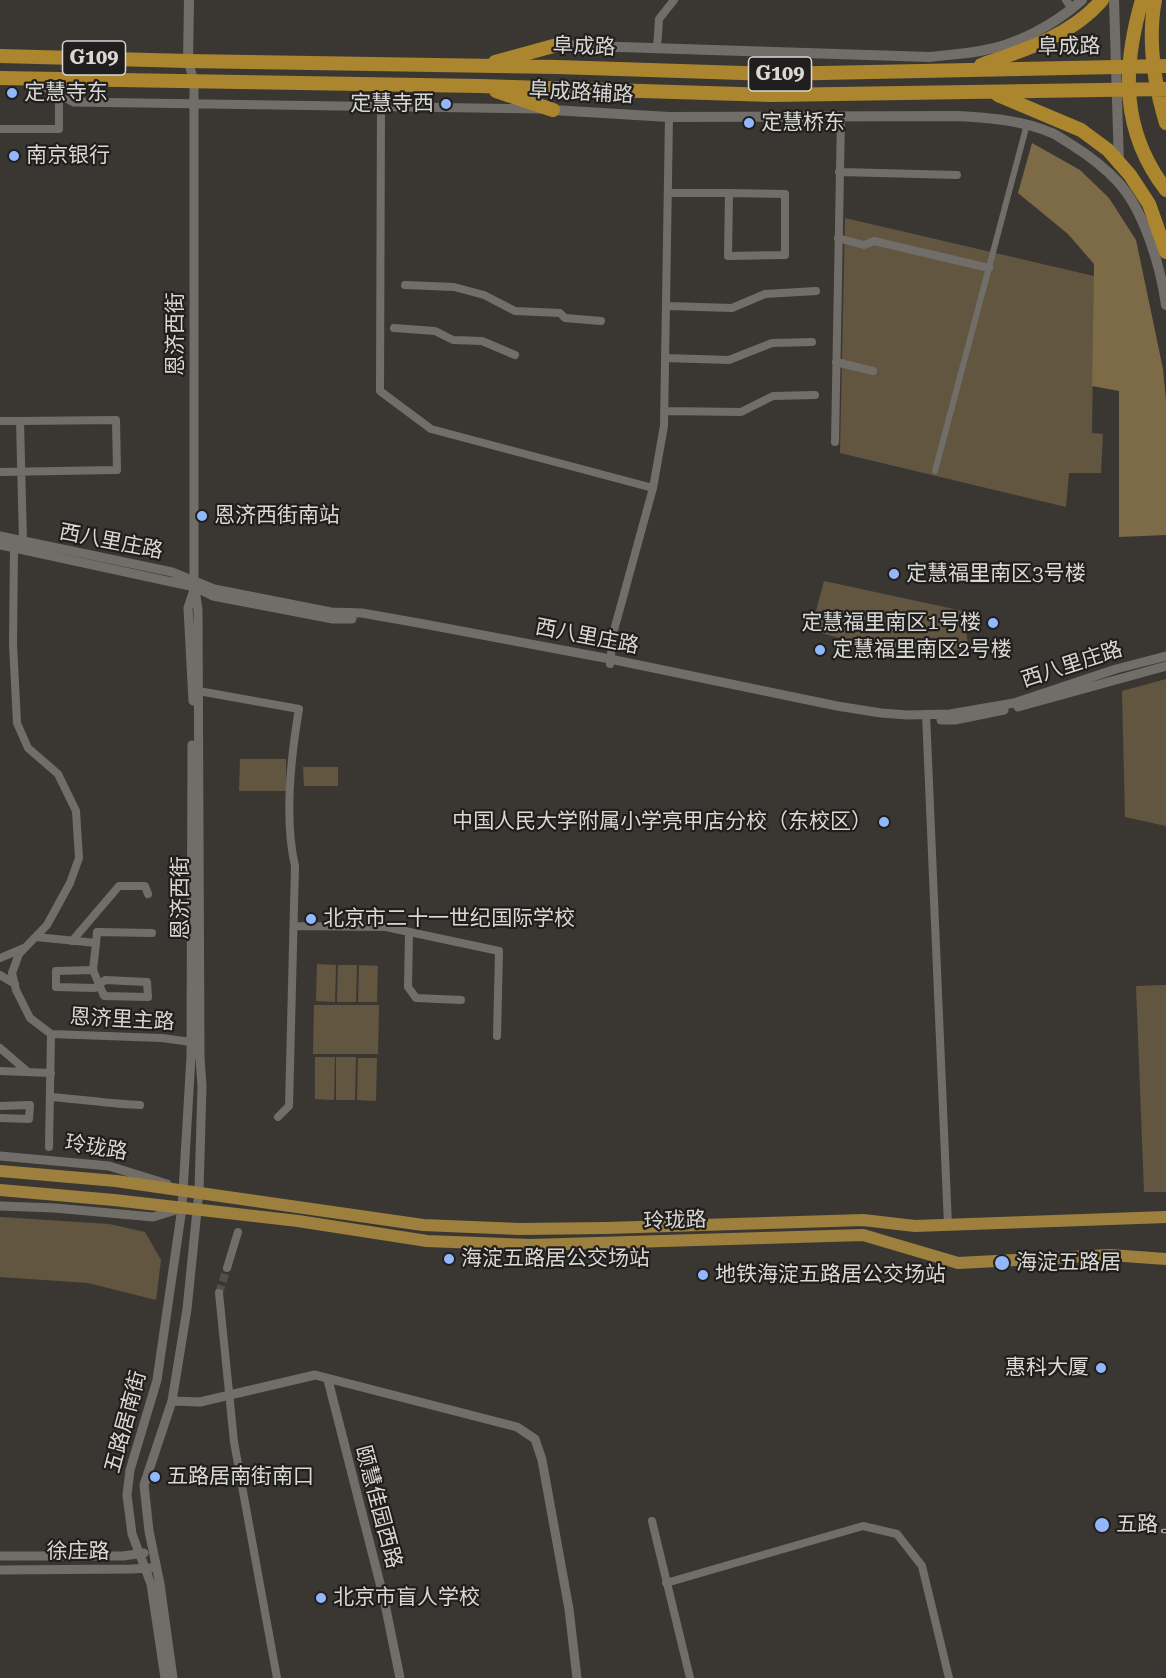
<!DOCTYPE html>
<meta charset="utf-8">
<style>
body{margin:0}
canvas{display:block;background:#3a3733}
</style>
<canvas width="1166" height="1678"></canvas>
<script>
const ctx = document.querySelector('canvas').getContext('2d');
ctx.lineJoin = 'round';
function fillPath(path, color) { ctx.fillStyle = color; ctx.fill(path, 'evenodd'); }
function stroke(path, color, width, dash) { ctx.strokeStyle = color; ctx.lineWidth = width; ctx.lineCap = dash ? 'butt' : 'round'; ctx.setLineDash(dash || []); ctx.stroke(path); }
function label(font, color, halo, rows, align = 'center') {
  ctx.font = font + ' "Roboto Serif","Noto Sans SC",serif'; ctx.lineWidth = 4.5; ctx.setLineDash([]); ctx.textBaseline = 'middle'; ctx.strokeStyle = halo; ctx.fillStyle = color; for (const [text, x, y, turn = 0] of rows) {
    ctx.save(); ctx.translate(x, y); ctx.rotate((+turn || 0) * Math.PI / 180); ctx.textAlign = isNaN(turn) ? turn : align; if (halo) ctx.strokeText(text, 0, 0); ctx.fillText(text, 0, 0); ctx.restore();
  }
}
fillPath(new Path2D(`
 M 845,218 L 1094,276 L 1092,433 L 1103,434 L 1101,473 L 1069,473 L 1066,507 L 840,453 Z
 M 824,581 L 963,611 L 969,650 L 875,648 L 811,630 Z
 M 1166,679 L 1166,826 L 1125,817 L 1122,691 Z
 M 240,759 L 286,759 L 286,791 L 239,791 Z
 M 303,767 L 338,767 L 338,786 L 304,786 Z
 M 317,964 L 336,965 L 335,1002 L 316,1001 Z
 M 338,965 L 357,965 L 356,1002 L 337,1002 Z
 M 359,965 L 378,966 L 377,1002 L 358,1002 Z
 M 1166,985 L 1166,1192 L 1144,1192 L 1136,986 Z
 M 314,1005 L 379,1005 L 378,1054 L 313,1054 Z
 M 315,1057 L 335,1057 L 334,1100 L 315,1099 Z
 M 336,1057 L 356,1057 L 355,1100 L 336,1100 Z
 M 358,1058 L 377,1058 L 376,1101 L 357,1100 Z
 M 0,1217 L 109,1224 L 145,1232 L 161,1260 L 156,1300 L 88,1283 L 0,1277 Z`), '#625640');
fillPath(new Path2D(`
 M 1032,143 L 1080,170 L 1109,198 L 1136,240 L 1163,369 L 1166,401 L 1166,535 L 1119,537 L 1119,391 L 1092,386 L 1094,264 L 1068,234 L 1018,193 Z`), '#7d6b48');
stroke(new Path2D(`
 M 219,1293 L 227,1268`), '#524f4b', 8, [8, 4]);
stroke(new Path2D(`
 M 935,471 L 1027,124`), '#716e6a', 6);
stroke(new Path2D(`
 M 1066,0 L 1072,9
 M 657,49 L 659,19 L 674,0
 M 381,106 L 380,391 L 431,429 L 653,488
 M 0,129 L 59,129 L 59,101
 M 839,172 L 957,175
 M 668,193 L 729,193 L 728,256 L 785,255 L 785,194 L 729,193
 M 838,238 L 864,245 L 874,241 L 989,268
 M 405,285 L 454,287 L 484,295 L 515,311 L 560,313 L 565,318 L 601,321
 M 666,306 L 732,308 L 765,294 L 816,291
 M 394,328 L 435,331 L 453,340 L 482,341 L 515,355
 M 665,358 L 729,360 L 772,343 L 812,342
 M 836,362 L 873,371
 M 664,411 L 741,412 L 773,396 L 815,395
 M 0,421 L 20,421 L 23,542
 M 835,442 L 841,117
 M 0,472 L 117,470 L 116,420 L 20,421
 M 14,548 L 13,644 L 17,723 L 28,748 L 58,774 L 76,811 L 79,858 L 70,883 L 47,925 L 19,954 L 12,973 L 16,990 L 30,1018 L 51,1034 L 162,1038 L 191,1042
 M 610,664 L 613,634 L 653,488 L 664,426 L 669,117
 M 193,690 L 299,709 C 291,756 284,819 295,866 L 289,1106 L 278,1117
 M 926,714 L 948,1225
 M 294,926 L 386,927 L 499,951 L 497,1036
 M 409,932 L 408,987 L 416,998 L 461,1000
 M 36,937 L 96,943 L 93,970 L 56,971 L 56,987 L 95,988 L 105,980 L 147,982 L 148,997 L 104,996 L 93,970
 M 72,941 L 119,886 L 145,886 L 148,894
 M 96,943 L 97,932 L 152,933
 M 0,958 L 24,948
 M 0,975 L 15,984
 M 0,1048 L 28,1072
 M 0,1071 L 51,1073
 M 50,1097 C 81,1099 110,1104 140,1105
 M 0,1106 L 30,1105 L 29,1119 L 0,1118
 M 49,1147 L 51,1034
 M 227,1268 L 238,1232
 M 219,1293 L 234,1442 L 277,1678
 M 652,1521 L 690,1678
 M 666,1583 L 863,1526 L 897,1534 L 922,1566 L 949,1678`), '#716e6a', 8);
stroke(new Path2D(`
 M 32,80 L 74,102 L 541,109
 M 0,536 L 172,572 L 214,589 L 331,612 L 362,613 L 424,624 L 610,659 L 837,706 L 881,713 L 908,715 L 950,714 L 1014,703 L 1116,669 L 1166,656
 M 0,545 L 167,581 L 195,587 L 213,596 L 333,619 L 352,619
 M 193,701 L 188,608 L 194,590
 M 1018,707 L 1166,666
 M 941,720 L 955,720 L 1004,710
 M 0,1156 L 109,1166 L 167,1184
 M 0,1206 L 55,1208 L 153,1217 L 179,1209
 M 328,1380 L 384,1599 L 400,1678
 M 172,1401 L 200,1402 L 315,1375 L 517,1427 L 535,1439 L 542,1460 L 569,1609 L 577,1678
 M 0,1556 L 123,1556 L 144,1553
 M 0,1570 L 131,1569 L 151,1568
 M 165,1678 L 151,1584 L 132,1534 L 127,1495 L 130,1470 L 157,1380 L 182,1208 L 191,1057 L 192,745
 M 173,1678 L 160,1584 L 149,1531 L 144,1485 L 172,1401 L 187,1309 L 199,1191 L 202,1086 L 200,1057 L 198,610 L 194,581 L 194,81 L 188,61`), '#716e6a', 9);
stroke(new Path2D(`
 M 1114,0 L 1119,165
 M 557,45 L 930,57 C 946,55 964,54 980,51 C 1017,45 1054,25 1082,0
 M 188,61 L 189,0
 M 553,110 L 669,117 L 958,116 C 990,118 1022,120 1052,133 C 1059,136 1065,141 1072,145 C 1088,155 1105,168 1118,182 C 1144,210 1161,268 1166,305`), '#716e6a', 10);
stroke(new Path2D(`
 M 0,1171 L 116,1181 L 423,1225 L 520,1229 L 606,1228 L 863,1220 L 915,1226 L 1166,1217
 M 0,1190 L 114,1200 L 298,1221 L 427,1241 L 530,1245 L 863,1235 L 958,1263 L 1110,1255 L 1166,1259`), '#9d803d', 12);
stroke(new Path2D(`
 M 1142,0 C 1122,69 1121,131 1166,190
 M 1155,0 C 1147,42 1154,83 1166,123
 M 0,56 L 188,61 L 557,67 L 773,74 L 1166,66
 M 495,62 L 557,45
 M 981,65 C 1024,50 1071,36 1102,0
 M 0,78 L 480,86 L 772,95 L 1166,89
 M 496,91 L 553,110
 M 998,95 L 1081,130 L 1108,150 L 1130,175 L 1149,204 L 1166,252`), '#ac862e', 14);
const rail = new Path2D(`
 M 1163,1531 L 1166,1531`);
stroke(rail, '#9f9e9a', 4.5);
stroke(rail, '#201f1d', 2, [7]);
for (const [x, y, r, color] of [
 [12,93,6,"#93b7fd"],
 [446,104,6,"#93b7fd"],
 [749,123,6,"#93b7fd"],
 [14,156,6,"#93b7fd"],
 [202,516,6,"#93b7fd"],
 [894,574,6,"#93b7fd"],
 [993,623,6,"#93b7fd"],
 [820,650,6,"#93b7fd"],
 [884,822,6,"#93b7fd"],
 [311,919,6,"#93b7fd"],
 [449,1259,6,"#93b7fd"],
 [1002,1263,8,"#93b7fd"],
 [703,1275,6,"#93b7fd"],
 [1101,1368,6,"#93b7fd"],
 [155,1477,6,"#93b7fd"],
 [1102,1525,8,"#93b7fd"],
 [321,1598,6,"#93b7fd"]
]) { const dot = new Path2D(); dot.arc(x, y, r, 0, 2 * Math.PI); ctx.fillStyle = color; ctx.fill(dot); stroke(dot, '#201f1d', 2); }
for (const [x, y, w] of [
 [94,58,63],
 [780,74,63]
]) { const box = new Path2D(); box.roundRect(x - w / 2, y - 17, w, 34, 4.5); ctx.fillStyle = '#201f1d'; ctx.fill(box); stroke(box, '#d9d8d5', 1.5); }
label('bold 20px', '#d9d8d5', null, [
 ["G109",94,58],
 ["G109",780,74]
]);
label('21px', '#d9d8d5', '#201f1d', [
 ["阜成路",584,47,2],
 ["阜成路",1069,47,-1],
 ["阜成路辅路",581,93,3],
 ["恩济西街",176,334,-90],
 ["西八里庄路",111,542,11],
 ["西八里庄路",587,637,11],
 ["西八里庄路",1072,665,-18],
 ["恩济西街",181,898,-90],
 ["恩济里主路",122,1020,3],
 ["玲珑路",96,1148,9],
 ["玲珑路",675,1221,-2],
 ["五路居南街",126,1422,-75],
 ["颐慧佳园西路",378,1507,75],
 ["徐庄路",78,1552]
]);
label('21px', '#d9d8d5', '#201f1d', [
 ["定慧寺东",24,93],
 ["定慧寺西",434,104,"right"],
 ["定慧桥东",761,123],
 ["南京银行",26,156],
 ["恩济西街南站",214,516],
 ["定慧福里南区3号楼",906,574],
 ["定慧福里南区1号楼",981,623,"right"],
 ["定慧福里南区2号楼",832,650],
 ["中国人民大学附属小学亮甲店分校（东校区）",872,822,"right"],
 ["北京市二十一世纪国际学校",323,919],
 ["海淀五路居公交场站",461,1259],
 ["海淀五路居",1016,1263],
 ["地铁海淀五路居公交场站",715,1275],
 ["惠科大厦",1089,1368,"right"],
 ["五路居南街南口",167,1477],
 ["五路",1116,1525],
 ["北京市盲人学校",333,1598]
], 'left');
</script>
